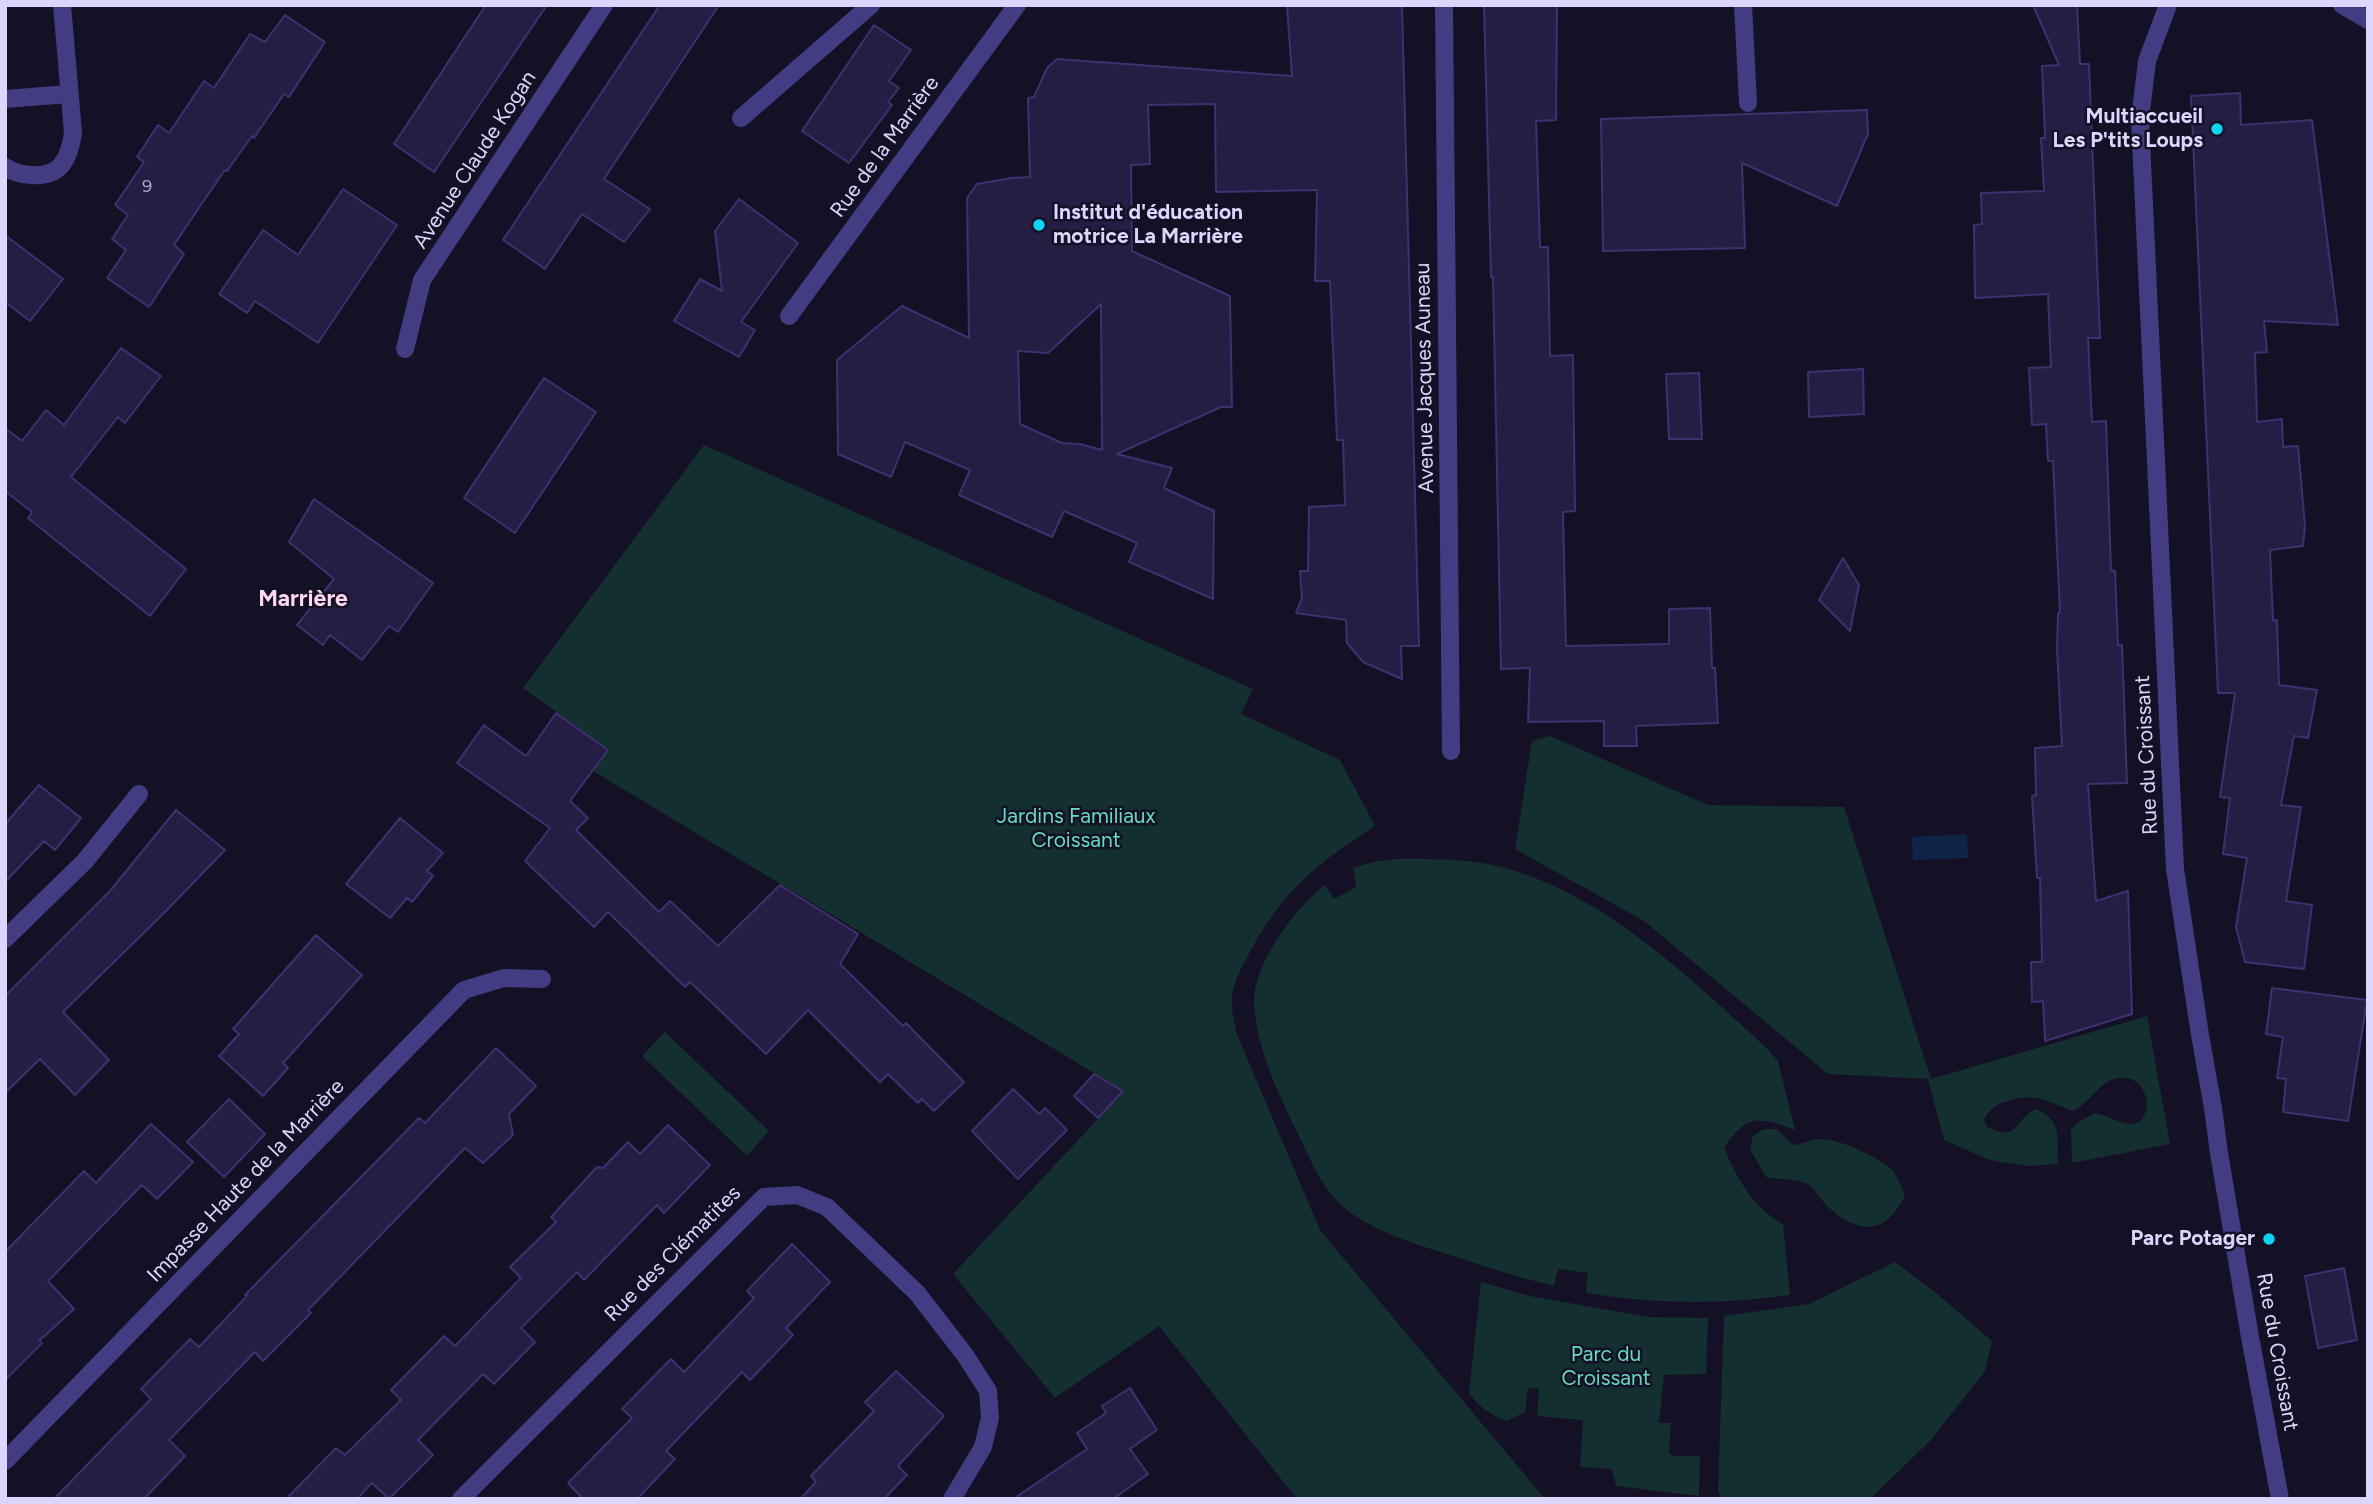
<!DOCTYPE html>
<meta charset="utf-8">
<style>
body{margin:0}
#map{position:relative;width:2373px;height:1504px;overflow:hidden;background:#141025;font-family:Figtree,sans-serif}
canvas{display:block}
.frame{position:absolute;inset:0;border:7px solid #dcd6fd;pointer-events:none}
</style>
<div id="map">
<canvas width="2373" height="1504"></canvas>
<div class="frame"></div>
</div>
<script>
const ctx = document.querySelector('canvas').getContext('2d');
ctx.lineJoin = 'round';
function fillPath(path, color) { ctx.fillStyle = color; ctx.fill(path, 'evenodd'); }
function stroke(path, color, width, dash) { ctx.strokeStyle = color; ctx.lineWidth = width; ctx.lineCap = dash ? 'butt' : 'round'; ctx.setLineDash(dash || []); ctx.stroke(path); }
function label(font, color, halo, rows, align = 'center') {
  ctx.font = font + ' Figtree,sans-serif'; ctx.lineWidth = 5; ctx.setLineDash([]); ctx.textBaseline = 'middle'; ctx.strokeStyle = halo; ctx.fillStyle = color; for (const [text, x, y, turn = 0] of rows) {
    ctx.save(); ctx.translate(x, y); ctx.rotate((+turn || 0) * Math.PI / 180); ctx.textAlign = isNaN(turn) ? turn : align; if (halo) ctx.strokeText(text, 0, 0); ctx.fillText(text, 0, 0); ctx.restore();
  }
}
fillPath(new Path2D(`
 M 704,445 L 1253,689 L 1241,714 L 1340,760 L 1375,826 C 1317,864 1285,888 1251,950 C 1243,965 1232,983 1232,1000 C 1231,1010 1235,1022 1236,1032 L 1320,1230 L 1545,1499 L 1297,1499 L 1159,1326 L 1055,1398 L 953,1274 L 1124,1091 L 593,771 L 608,749 L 523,688 Z
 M 1550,736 L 1708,805 L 1844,807 L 1931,1079 L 2147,1016 L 2170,1144 L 2072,1163 L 2071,1130 L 2077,1123 L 2095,1113 C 2108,1115 2118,1124 2131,1124 C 2157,1123 2150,1069 2115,1079 C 2098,1083 2090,1104 2072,1111 C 2046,1100 2032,1092 2005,1102 C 1995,1105 1988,1110 1984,1120 L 1987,1127 C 2021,1143 2012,1120 2036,1109 C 2063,1121 2057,1138 2058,1164 L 2027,1166 L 1990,1160 L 1944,1140 L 1928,1080 L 1930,1079 L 1828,1074 L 1644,921 L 1515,849 L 1532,741 Z
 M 1395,859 C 1430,859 1468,858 1501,867 C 1604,893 1692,980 1768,1049 L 1778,1061 L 1795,1130 C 1759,1116 1746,1114 1724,1148 C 1737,1178 1753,1208 1783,1224 L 1790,1295 C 1721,1305 1654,1304 1586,1293 L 1588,1273 L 1558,1269 L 1554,1286 C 1520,1278 1487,1267 1453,1256 C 1418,1245 1380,1234 1351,1213 C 1322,1192 1311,1160 1296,1130 C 1277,1090 1257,1049 1254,1005 C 1252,965 1295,908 1325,885 L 1334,899 L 1356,887 L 1353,868 L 1373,862 Z
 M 665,1032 L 769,1131 L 747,1156 L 642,1056 Z
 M 1764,1129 L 1777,1129 L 1793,1145 C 1802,1144 1813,1139 1820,1139 C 1838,1138 1881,1158 1892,1170 C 1898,1178 1901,1186 1905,1195 C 1886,1236 1858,1235 1827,1206 C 1821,1200 1816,1190 1809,1185 C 1796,1177 1781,1181 1766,1177 L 1750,1149 L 1753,1136 Z
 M 1895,1262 L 1935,1292 L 1992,1341 L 1985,1371 L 1931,1440 L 1870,1499 L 1721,1499 L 1718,1489 L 1724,1316 L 1809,1304 Z
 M 1481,1282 L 1530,1296 L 1648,1317 L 1708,1318 L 1706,1374 L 1664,1375 L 1659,1423 L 1671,1423 L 1669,1453 L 1673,1456 L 1700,1456 L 1699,1496 L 1616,1486 L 1612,1469 L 1580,1467 L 1583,1420 L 1537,1416 L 1539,1389 L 1528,1388 L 1525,1412 L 1507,1421 C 1489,1414 1480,1408 1469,1393 Z`), '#132f2f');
fillPath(new Path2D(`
 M 1967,834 L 1968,858 L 1913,860 L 1912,837 Z`), '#102448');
const building = new Path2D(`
 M 486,5 L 547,5 L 434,172 L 394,144 Z
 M 660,5 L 719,5 L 604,179 L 650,209 L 624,242 L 582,214 L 545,269 L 503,240 Z
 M 1287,5 L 1402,5 L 1419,646 L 1401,646 L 1402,679 L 1363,662 L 1347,643 L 1346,620 L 1296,613 L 1302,598 L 1300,571 L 1308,571 L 1309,507 L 1345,505 L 1343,440 L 1337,440 L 1330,281 L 1315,281 L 1317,190 L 1216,192 L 1215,104 L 1148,105 L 1150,164 L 1131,165 L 1132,251 L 1230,296 L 1232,407 L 1221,407 L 1117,454 L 1172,468 L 1164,488 L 1214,511 L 1213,599 L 1129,562 L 1137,543 L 1064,511 L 1052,537 L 959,495 L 970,470 L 905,442 L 891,477 L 838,454 L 837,360 L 902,306 L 969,338 L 967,198 L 977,184 L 1011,178 L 1030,177 L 1028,98 L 1034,97 L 1047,68 L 1057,59 L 1292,76 ZM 1101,304 L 1102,450 L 1080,444 L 1062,443 L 1020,424 L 1018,351 L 1048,353 Z
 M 1484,5 L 1557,5 L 1556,120 L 1536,121 L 1540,247 L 1548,247 L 1550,356 L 1573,355 L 1575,511 L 1563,512 L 1566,646 L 1669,644 L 1669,609 L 1710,608 L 1712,668 L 1715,668 L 1718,723 L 1636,726 L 1637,746 L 1604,746 L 1604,721 L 1528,722 L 1530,668 L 1501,669 L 1493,277 L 1491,277 Z
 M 2033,5 L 2077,5 L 2080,64 L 2089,64 L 2100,338 L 2088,338 L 2092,422 L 2106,421 L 2111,570 L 2115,571 L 2118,645 L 2122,645 L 2127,783 L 2088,784 L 2096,901 L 2128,891 L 2132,1014 L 2045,1041 L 2043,1001 L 2032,1002 L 2031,962 L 2042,962 L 2040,878 L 2037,878 L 2032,796 L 2036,795 L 2035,748 L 2062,746 L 2057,649 L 2058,613 L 2060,613 L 2053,461 L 2048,461 L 2046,424 L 2032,425 L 2029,368 L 2051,367 L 2048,294 L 1975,298 L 1974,225 L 1982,224 L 1981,193 L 2044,191 L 2041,138 L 2045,138 L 2042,66 L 2059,65 Z
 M 285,15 L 325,42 L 289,97 L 284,94 L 254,138 L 252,136 L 227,171 L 225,170 L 194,215 L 174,245 L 184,254 L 149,307 L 107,278 L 126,250 L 112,239 L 128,215 L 115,205 L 144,162 L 137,157 L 158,125 L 169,133 L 204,81 L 214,88 L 250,34 L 265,42 Z
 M 874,25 L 911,50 L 889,81 L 899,88 L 888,102 L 892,105 L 849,163 L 802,131 Z
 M 2240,93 L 2241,125 L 2312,120 L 2338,325 L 2264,321 L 2267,352 L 2255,353 L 2257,422 L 2282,419 L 2283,447 L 2298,446 L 2305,526 L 2303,546 L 2270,550 L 2273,621 L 2277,620 L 2279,685 L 2317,690 L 2308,738 L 2294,736 L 2281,805 L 2301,807 L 2286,901 L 2312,905 L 2304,969 L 2245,962 L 2236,927 L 2247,858 L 2223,854 L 2230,798 L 2220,797 L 2235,693 L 2218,693 L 2191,96 Z
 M 1867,110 L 1868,134 L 1837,206 L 1742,163 L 1745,248 L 1603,251 L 1601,119 Z
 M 343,189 L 397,225 L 318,343 L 255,301 L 247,313 L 219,294 L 263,230 L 298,255 Z
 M 739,199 L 798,243 L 741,322 L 755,330 L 739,357 L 674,321 L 700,279 L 722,291 L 715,231 Z
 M 5,235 L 63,279 L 30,321 L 5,302 Z
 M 121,348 L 161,376 L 125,423 L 118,417 L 71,477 L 186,569 L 150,616 L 28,518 L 32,512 L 5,491 L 5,428 L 22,441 L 46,410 L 64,425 Z
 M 1863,369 L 1864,414 L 1809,417 L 1808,372 Z
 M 1699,373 L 1702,439 L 1669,439 L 1666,374 Z
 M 544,378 L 596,412 L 515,533 L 464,498 Z
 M 314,499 L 433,583 L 398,632 L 389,626 L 362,660 L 330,635 L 323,645 L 297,625 L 334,579 L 289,542 Z
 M 1843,558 L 1859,585 L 1850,631 L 1819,600 Z
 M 556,713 L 608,750 L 570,801 L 588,818 L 576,830 L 659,912 L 670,901 L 718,946 L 780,885 L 858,934 L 840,964 L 903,1026 L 906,1023 L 964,1082 L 934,1111 L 922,1099 L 918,1103 L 888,1074 L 880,1082 L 808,1010 L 766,1054 L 690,982 L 685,987 L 608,912 L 594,927 L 525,861 L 550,828 L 457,763 L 484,725 L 526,756 Z
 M 39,785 L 81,818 L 55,850 L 44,841 L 5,882 L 5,824 Z
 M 176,810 L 225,850 L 165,912 L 63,1012 L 109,1060 L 75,1095 L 40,1059 L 5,1093 L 5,996 L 110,891 Z
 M 400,818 L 443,853 L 427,871 L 433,876 L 412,902 L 407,898 L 390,918 L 346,884 Z
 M 316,935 L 362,975 L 283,1063 L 288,1068 L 263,1096 L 219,1056 L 239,1034 L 233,1029 Z
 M 2272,988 L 2367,1000 L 2348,1121 L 2283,1112 L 2286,1079 L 2277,1078 L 2283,1037 L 2266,1034 Z
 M 496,1048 L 536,1086 L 509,1114 L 513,1135 L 483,1163 L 465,1148 L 308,1310 L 311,1313 L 263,1361 L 255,1352 L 169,1440 L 185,1456 L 144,1499 L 54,1499 L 151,1399 L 141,1389 L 190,1339 L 199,1347 L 247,1296 L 245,1295 L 419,1118 L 425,1123 Z
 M 1094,1074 L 1123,1091 L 1098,1118 L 1074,1096 Z
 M 1013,1089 L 1039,1114 L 1045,1108 L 1067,1130 L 1018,1179 L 972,1131 Z
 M 229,1099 L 265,1134 L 224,1177 L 187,1142 Z
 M 151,1124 L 193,1162 L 157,1199 L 142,1185 L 48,1281 L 74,1309 L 39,1341 L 42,1343 L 5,1380 L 5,1252 L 84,1171 L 96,1183 Z
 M 668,1125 L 710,1165 L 664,1213 L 657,1205 L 584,1280 L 577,1272 L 521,1328 L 535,1342 L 494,1384 L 483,1374 L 418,1440 L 433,1455 L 389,1499 L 372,1483 L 357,1499 L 286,1499 L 336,1448 L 345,1455 L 401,1400 L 391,1390 L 444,1336 L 455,1346 L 521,1278 L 510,1267 L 556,1222 L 551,1217 L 597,1167 L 603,1168 L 628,1142 L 640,1154 Z
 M 792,1244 L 830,1282 L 786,1328 L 793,1335 L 750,1380 L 742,1372 L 666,1451 L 675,1459 L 637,1499 L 583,1499 L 568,1483 L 632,1418 L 622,1409 L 671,1359 L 684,1372 L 754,1298 L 747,1291 Z
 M 2344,1268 L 2357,1340 L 2318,1348 L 2305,1276 Z
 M 896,1371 L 944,1416 L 898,1466 L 907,1475 L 884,1499 L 800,1499 L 816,1482 L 811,1476 L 874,1411 L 865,1402 Z
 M 1130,1388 L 1157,1430 L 1130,1449 L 1148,1474 L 1113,1499 L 1013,1499 L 1087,1449 L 1077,1433 L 1106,1413 L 1102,1406 Z`);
fillPath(building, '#261d45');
stroke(building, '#3f3070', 2);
stroke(new Path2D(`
 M 1743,5 L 1748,103`), '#423d82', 18);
stroke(new Path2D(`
 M 1444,5 L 1451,751
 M 2342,5 L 2368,20
 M 5,99 L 69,94
 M 741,118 L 871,5
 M 5,167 C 15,173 20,174 32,175 C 61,177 69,159 73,133 L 62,5
 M 789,316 L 1017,5
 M 405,349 L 422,280 L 604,5
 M 5,939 L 85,861 L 139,794
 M 5,1461 L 464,990 L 504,978 L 542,979
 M 461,1499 L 764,1197 L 797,1195 L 827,1207 L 917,1293 L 965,1355 L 988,1391 L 990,1418 L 983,1447 L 952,1499`), '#423d82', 18);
stroke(new Path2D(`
 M 2168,5 L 2147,61 L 2140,119 L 2175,869 L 2200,1035 L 2213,1108 L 2219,1153 L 2250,1337 L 2280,1499`), '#423d82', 18);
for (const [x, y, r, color] of [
 [2217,129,7,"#0ad4f4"],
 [1039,225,7,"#0ad4f4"],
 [2269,1239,7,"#0ad4f4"]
]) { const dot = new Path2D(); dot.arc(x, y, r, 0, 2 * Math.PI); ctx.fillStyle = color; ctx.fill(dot); stroke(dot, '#141025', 2.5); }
label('18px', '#aea8cf', null, [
 ["9",147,187]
]);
label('bold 21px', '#dcd6fd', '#141025', [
 ["Multiaccueil",2203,117],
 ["Les P'tits Loups",2203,141],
 ["Institut d'éducation",1053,213,"left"],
 ["motrice La Marrière",1053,237,"left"],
 ["Parc Potager",2255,1239]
], 'right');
label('21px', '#dcd6fd', '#141025', [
 ["Rue de la Marrière",885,147,-54],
 ["Avenue Claude Kogan",475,160,-57],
 ["Avenue Jacques Auneau",1425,378,-91],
 ["Rue du Croissant",2147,755,-93],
 ["Impasse Haute de la Marrière",246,1181,-46],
 ["Rue des Clématites",673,1254,-45],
 ["Rue du Croissant",2277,1352,80]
]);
label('21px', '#64dbc1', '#141025', [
 ["Jardins Familiaux",1076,817],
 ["Croissant",1076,841],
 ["Parc du",1606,1355],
 ["Croissant",1606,1379]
]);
label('bold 23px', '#fdd7ee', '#141025', [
 ["Marrière",303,599]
]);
</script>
